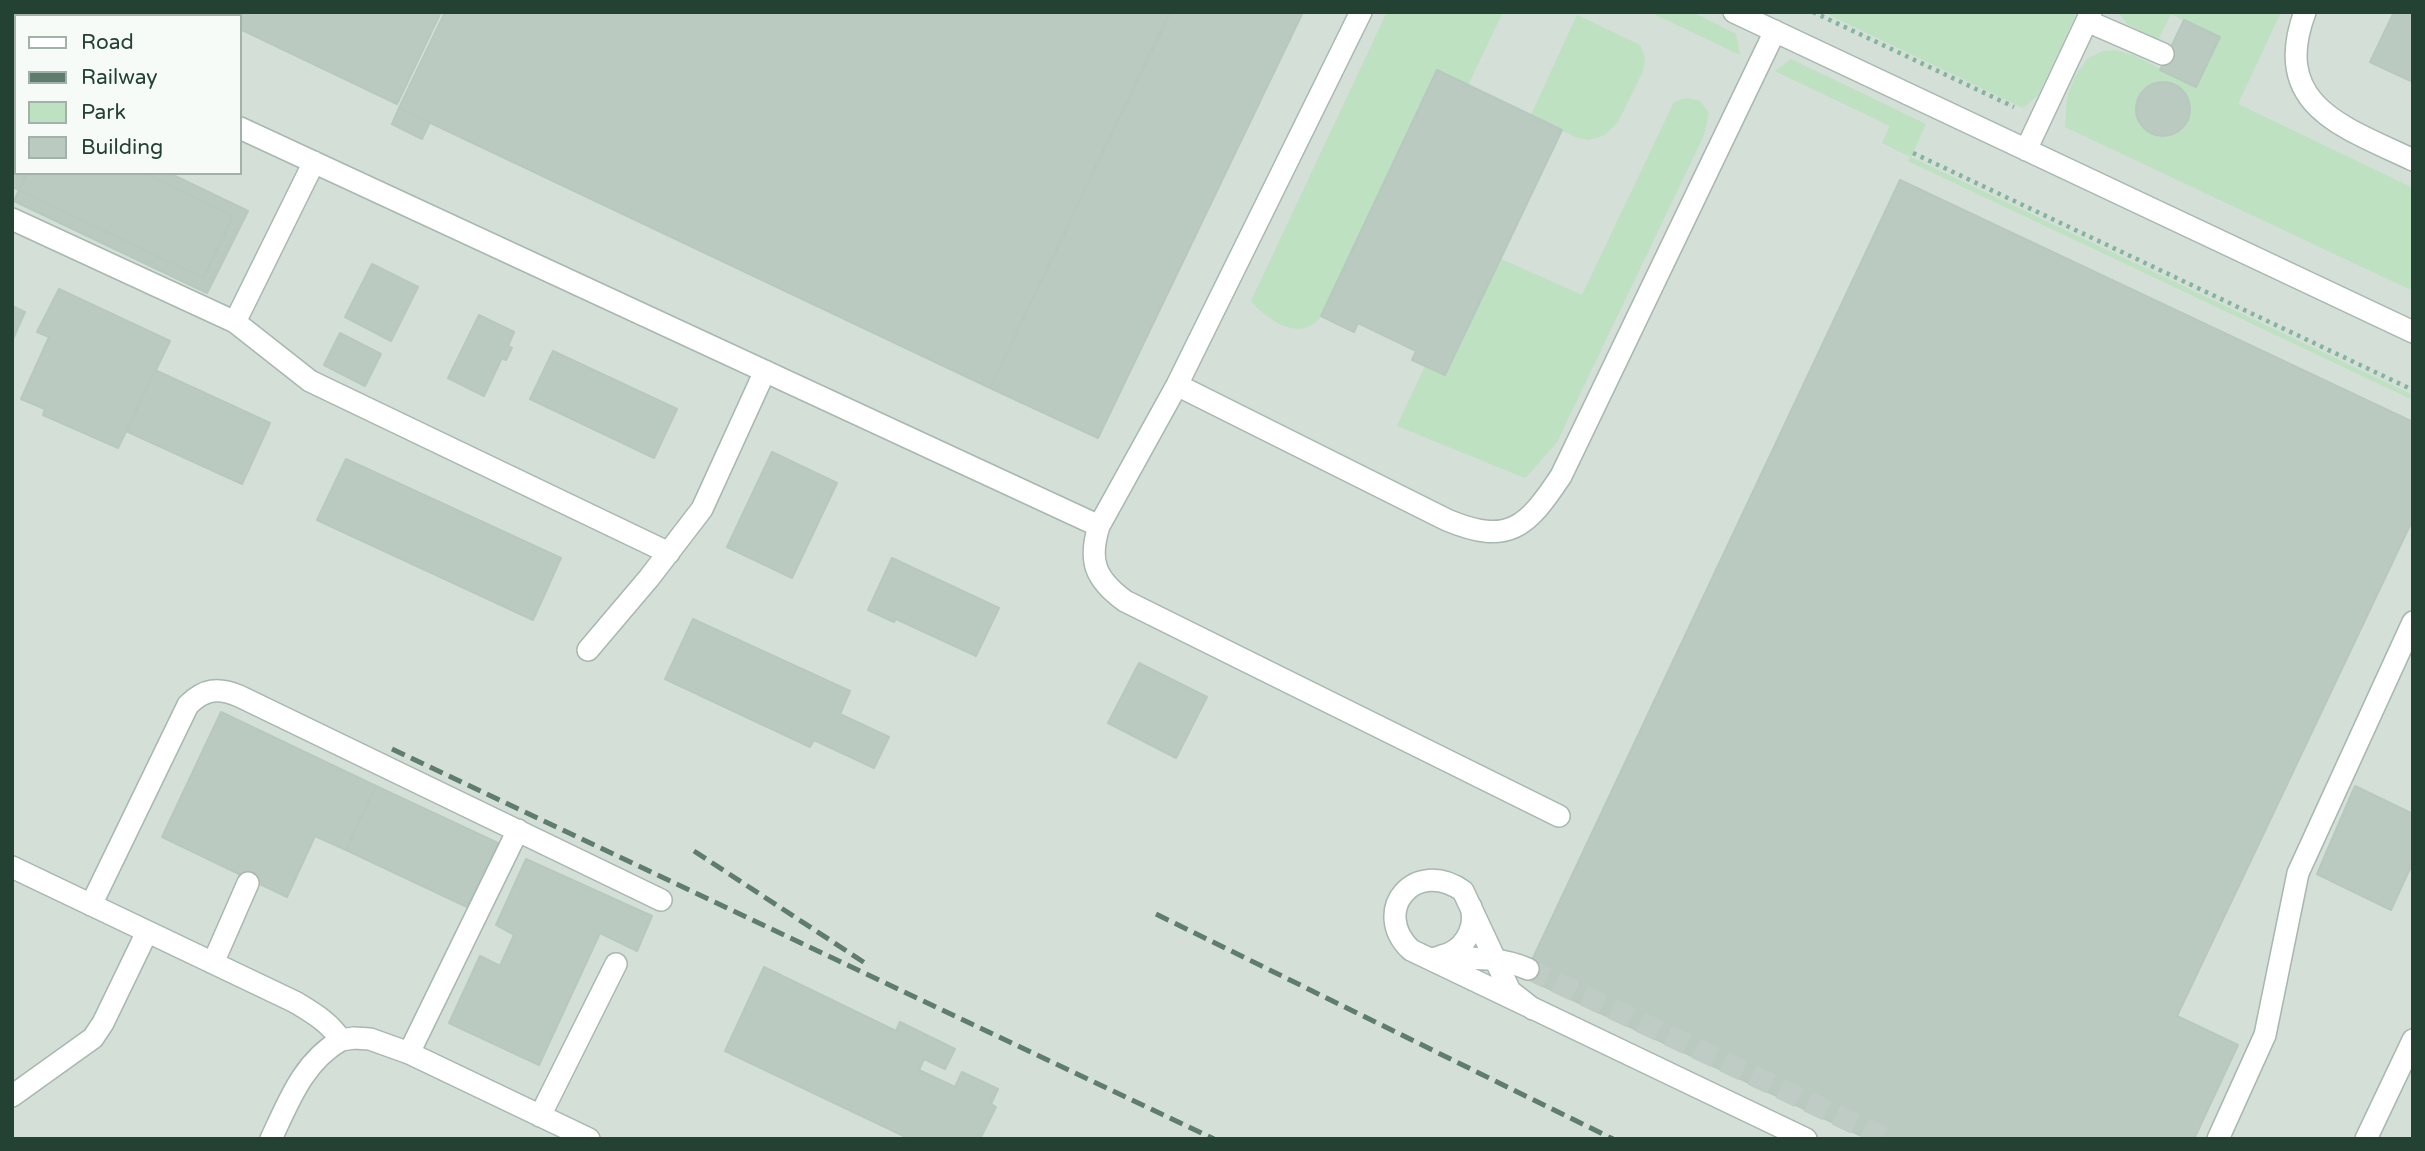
<!DOCTYPE html>
<style>
body{margin:0}
#map{position:relative;width:2425px;height:1151px;overflow:hidden;background:#e5efe9;font-family:"Varela Round",sans-serif}
canvas{display:block}
.frame{position:absolute;inset:0;border:14px solid #234234;pointer-events:none}
.legend{position:absolute;left:14px;top:14px;width:228px;height:161px;box-sizing:border-box;background:#f6fbf8;border:2px solid #a2b1aa;margin:0;padding:9px 12px;list-style:none;font-size:21px;color:#234234}
.legend li{display:flex;align-items:center;gap:14px;height:35px}
.legend b{width:35px;border:2px solid #a2b1aa}
</style>
<div id="map">
<canvas width="2425" height="1151"></canvas>
<div class="frame"></div>
<ul class="legend">
<li><b style="height:9px;background:#fff"></b>Road</li>
<li><b style="height:9px;background:#5e7d6f"></b>Railway</li>
<li><b style="height:19px;background:#bde1c1"></b>Park</li>
<li><b style="height:19px;background:#bacac1"></b>Building</li>
</ul>
</div>
<script>
const ctx = document.querySelector('canvas').getContext('2d');
ctx.lineJoin = 'round';
function fillPath(path, color) { ctx.fillStyle = color; ctx.fill(path, 'evenodd'); }
function stroke(path, color, width, dash) { ctx.strokeStyle = color; ctx.lineWidth = width; ctx.lineCap = dash ? 'butt' : 'round'; ctx.setLineDash(dash || []); ctx.stroke(path); }
fillPath(new Path2D(`
 M 12,12 L 2413,12 L 2413,1139 L 12,1139 ZM 16,16 L 240,16 L 240,173 L 16,173 Z`), '#d3dfd7');
fillPath(new Path2D(`
 M 1387,12 L 1503,12 L 1468,85 L 1437,71 L 1319,319 C 1299,342 1266,319 1251,301 Z
 M 1650,12 L 1692,12 L 1736,34 L 1740,55 Z
 M 1823,12 L 2077,12 L 2038,95 L 2023,108 Z
 M 2118,12 L 2281,12 L 2238,104 L 2413,188 L 2413,291 L 2065,127 L 2067,98 L 2074,78 L 2088,58 L 2103,51 L 2114,50 L 2136,56 L 2195,87 L 2219,37 L 2171,14 L 2158,40 L 2127,24 ZM 2161,81 C 2182,81 2200,104 2186,124 C 2157,167 2105,92 2161,81 Z
 M 1577,15 L 1640,45 L 1645,58 L 1643,71 L 1618,122 L 1605,135 L 1589,140 L 1575,137 L 1531,115 Z
 M 1791,59 L 1926,124 L 1911,157 L 2413,395 L 2413,400 L 1908,161 L 1910,157 L 1882,143 L 1890,126 L 1775,71 Z
 M 1687,98 L 1700,101 L 1709,113 L 1704,135 L 1557,442 L 1529,474 L 1525,478 L 1397,426 L 1425,366 L 1446,375 L 1501,259 L 1582,295 L 1674,102 Z`), '#bde1c1');
const building = new Path2D(`
 M 204,12 L 441,12 L 397,104 L 240,29 L 240,16 L 211,16 Z
 M 445,12 L 1169,12 L 990,388 L 399,108 Z
 M 1171,12 L 1303,12 L 1098,438 L 990,388 Z
 M 2394,12 L 2413,12 L 2413,82 L 2370,62 Z
 M 2184,20 L 2220,37 L 2196,87 L 2160,70 Z
 M 1437,70 L 1562,130 L 1445,375 L 1412,360 L 1416,351 L 1358,323 L 1354,332 L 1321,316 Z
 M2136 109a27 27 0 1 1 54 0a27 27 0 1 1-54 0Z
 M 12,98 L 16,100 L 16,173 L 27,173 L 19,190 L 12,187 Z
 M 399,108 L 430,122 L 422,139 L 392,124 Z
 M 27,173 L 144,173 L 233,216 L 203,278 L 19,190 Z
 M 144,173 L 169,173 L 248,211 L 207,293 L 14,201 L 19,190 L 203,278 L 233,216 Z
 M 1900,180 L 2413,422 L 2413,519 L 2177,1016 L 2238,1045 L 2194,1139 L 1868,1139 L 1524,977 Z
 M 372,264 L 418,287 L 391,341 L 345,317 Z
 M 59,289 L 170,341 L 118,448 L 43,415 L 45,409 L 21,399 L 49,337 L 37,332 Z
 M 12,306 L 25,312 L 12,341 Z
 M 479,315 L 514,332 L 508,346 L 512,348 L 506,360 L 502,358 L 484,396 L 448,378 Z
 M 340,333 L 381,354 L 365,386 L 324,365 Z
 M 553,351 L 677,409 L 654,458 L 530,399 Z
 M 155,370 L 270,423 L 242,484 L 126,431 Z
 M 772,452 L 837,483 L 792,578 L 727,547 Z
 M 346,459 L 561,558 L 533,620 L 317,520 Z
 M 892,558 L 999,608 L 976,656 L 896,619 L 894,622 L 868,610 Z
 M 693,619 L 850,691 L 840,714 L 889,737 L 874,768 L 814,740 L 810,747 L 665,679 Z
 M 1139,663 L 1207,697 L 1176,758 L 1108,723 Z
 M 221,712 L 376,786 L 346,850 L 315,836 L 287,897 L 162,837 Z
 M 376,786 L 498,843 L 467,907 L 346,850 Z
 M 2355,786 L 2413,814 L 2413,862 L 2391,910 L 2317,874 Z
 M 526,859 L 652,916 L 637,951 L 600,933 L 539,1065 L 449,1023 L 480,956 L 500,966 L 514,935 L 496,925 Z
 M 764,967 L 896,1031 L 900,1022 L 955,1049 L 945,1069 L 924,1059 L 919,1070 L 955,1087 L 962,1072 L 998,1089 L 991,1104 L 996,1107 L 980,1139 L 910,1139 L 725,1051 Z`);
fillPath(building, '#bacac1');
stroke(building, '#b7c9be', 2);
stroke(new Path2D(`
 M 1528,969 L 1887,1139`), '#beccc5', 21, [21, 10]);
const minor = new Path2D(`
 M 1734,12 L 2413,332
 M 2305,12 C 2270,106 2344,127 2413,160
 M 2087,21 L 2163,54
 M 12,22 L 16,24
 M 240,128 L 1099,526 C 1088,561 1095,579 1125,601 L 1559,816
 M 2026,150 L 2091,12
 M 12,219 L 235,322 L 310,381 L 669,553
 M 235,322 L 314,162
 M 1177,385 L 1447,520 C 1509,546 1527,527 1561,476 L 1775,31
 M 1099,526 L 1177,385 L 1361,12
 M 588,650 L 649,578 L 702,509 L 765,371
 M 12,867 L 295,1002 C 313,1013 329,1022 341,1040 L 354,1038 L 370,1039 L 409,1053 L 589,1139
 M 91,905 L 188,705 C 204,689 218,687 239,696 L 661,900
 M 1441,956 C 1463,952 1477,929 1471,907
 M 1435,958 C 1467,958 1499,956 1528,969
 M 213,963 L 248,883
 M 1533,1009 L 1510,991 L 1463,891 C 1415,857 1370,911 1411,950 L 1806,1139
 M 409,1053 L 518,830
 M 12,1096 L 93,1038 L 103,1023 L 147,932
 M 540,1116 L 616,964
 M 271,1139 C 289,1101 303,1062 341,1040
 M 2218,1139 L 2265,1035 L 2298,873 L 2413,622
 M 2366,1139 L 2413,1040`);
stroke(minor, '#a7b8af', 24);
stroke(new Path2D(`
 M 1813,12 L 2014,107
 M 1913,153 L 2413,390`), '#84b49d', 4.5, [3.5, 5]);
stroke(minor, '#fff', 21);
stroke(new Path2D(`
 M 392,749 L 1214,1139
 M 694,851 L 865,963
 M 1156,914 L 1613,1139`), '#5e7d6f', 5, [14, 7]);
</script>
